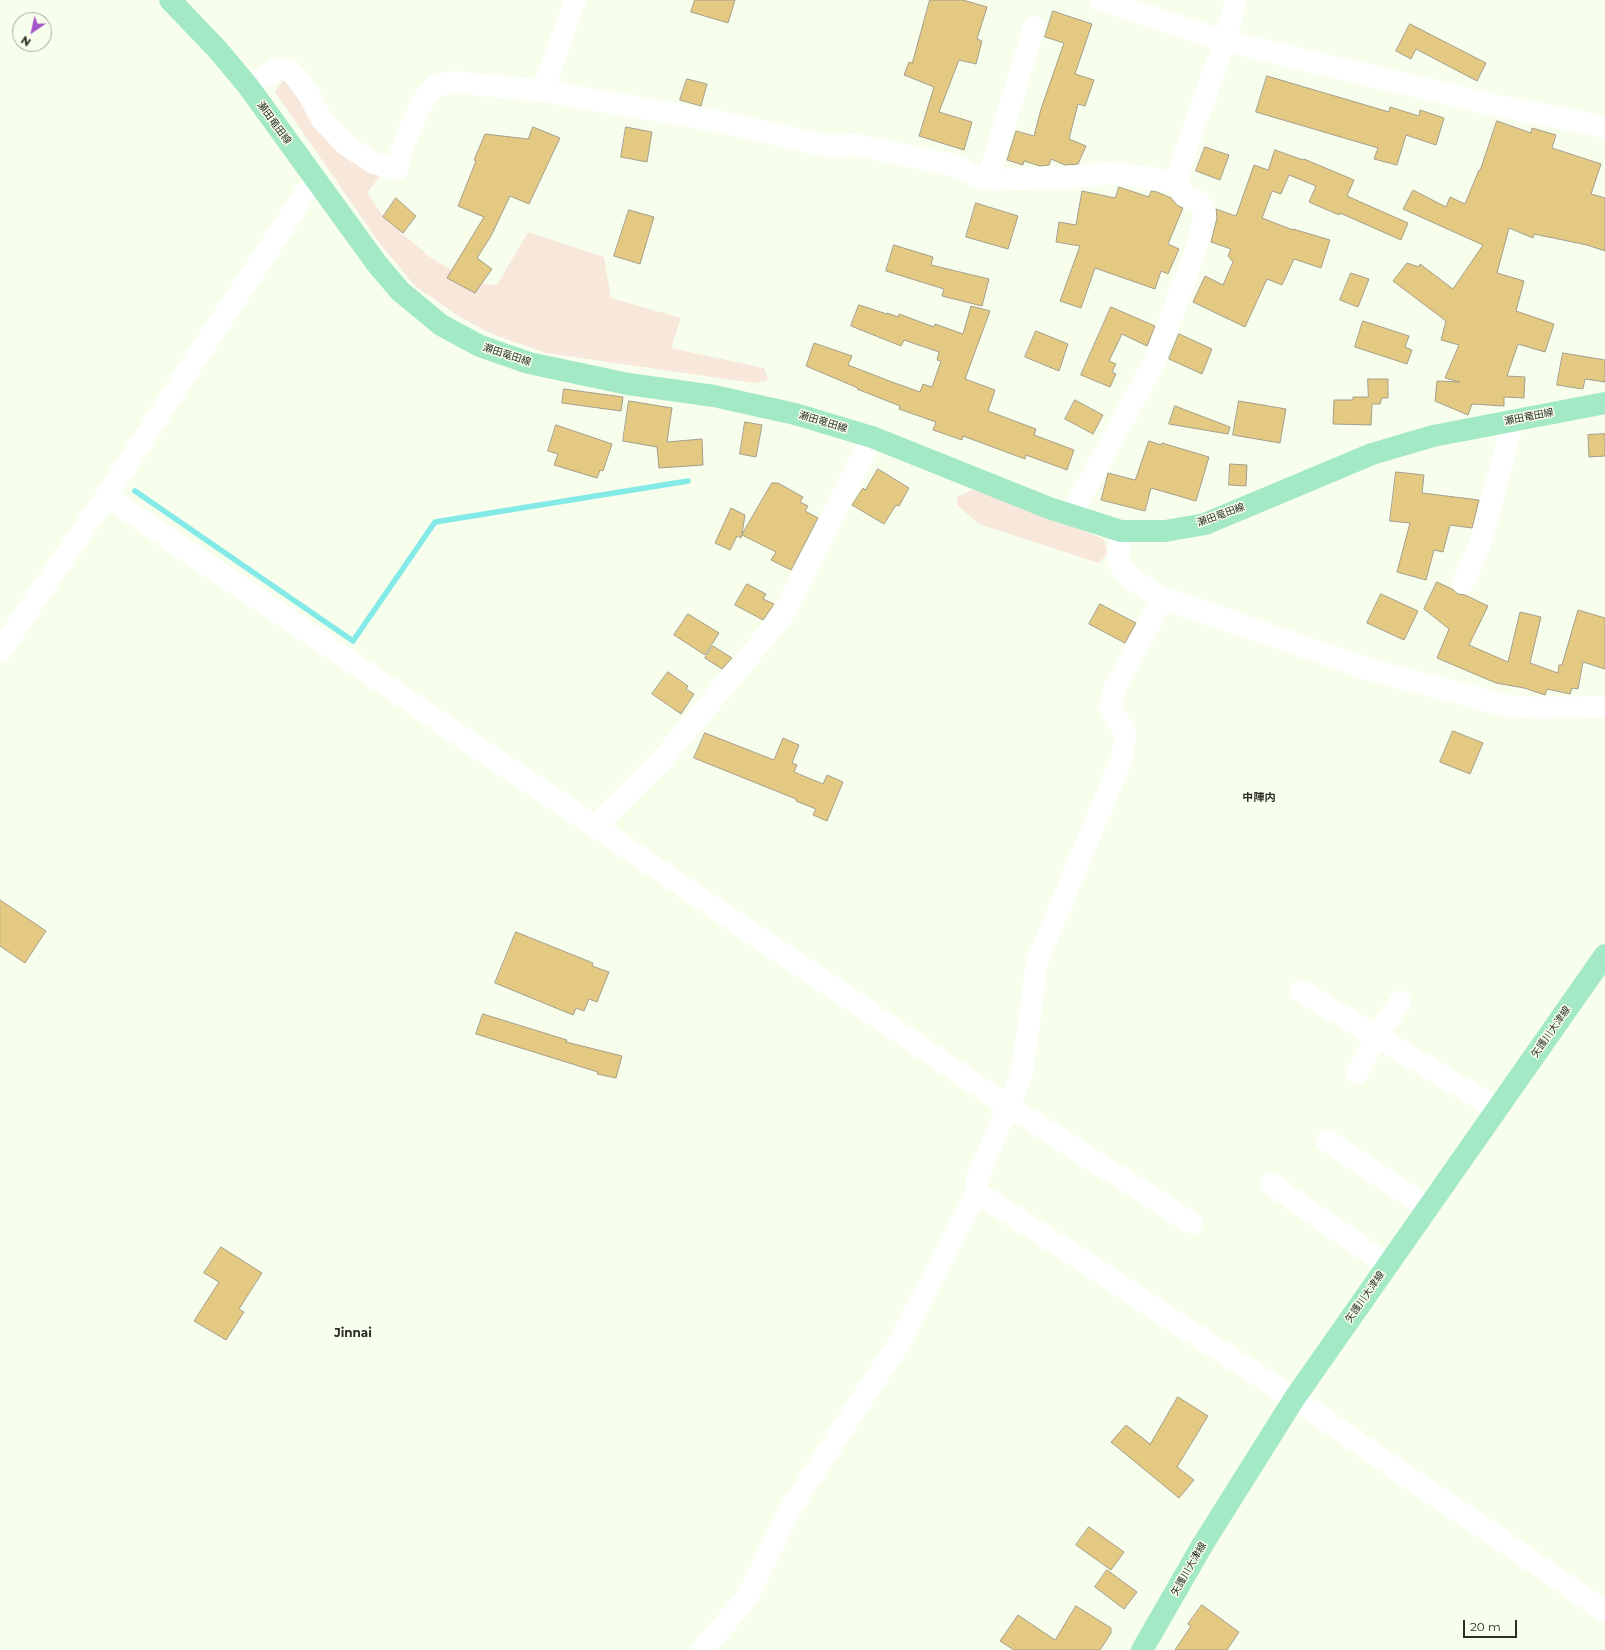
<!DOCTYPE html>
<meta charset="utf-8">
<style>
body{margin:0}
#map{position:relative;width:1605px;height:1650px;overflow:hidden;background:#f7feeb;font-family:Montserrat,sans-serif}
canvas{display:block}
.north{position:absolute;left:12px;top:12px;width:40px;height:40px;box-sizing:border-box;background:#f7feeb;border:1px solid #a5aa9c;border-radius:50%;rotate:214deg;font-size:11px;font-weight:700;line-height:16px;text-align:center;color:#2b2d26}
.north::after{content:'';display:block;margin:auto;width:14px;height:18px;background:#a456c7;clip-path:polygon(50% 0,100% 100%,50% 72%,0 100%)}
.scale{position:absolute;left:1463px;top:1620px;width:54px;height:18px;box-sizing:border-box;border:2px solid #2b2d26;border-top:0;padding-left:5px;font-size:12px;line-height:14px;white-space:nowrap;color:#2b2d26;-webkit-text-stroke:3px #f7feeb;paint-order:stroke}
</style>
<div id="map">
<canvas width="1605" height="1650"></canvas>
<div class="north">N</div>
<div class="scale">20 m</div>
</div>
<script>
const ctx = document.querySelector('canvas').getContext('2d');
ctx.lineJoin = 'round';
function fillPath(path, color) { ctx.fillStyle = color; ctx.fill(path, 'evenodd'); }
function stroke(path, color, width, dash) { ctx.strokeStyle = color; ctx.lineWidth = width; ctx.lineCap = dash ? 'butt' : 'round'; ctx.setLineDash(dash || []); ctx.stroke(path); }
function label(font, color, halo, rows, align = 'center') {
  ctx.font = font + ' Montserrat,"Noto Sans JP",sans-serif'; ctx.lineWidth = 3; ctx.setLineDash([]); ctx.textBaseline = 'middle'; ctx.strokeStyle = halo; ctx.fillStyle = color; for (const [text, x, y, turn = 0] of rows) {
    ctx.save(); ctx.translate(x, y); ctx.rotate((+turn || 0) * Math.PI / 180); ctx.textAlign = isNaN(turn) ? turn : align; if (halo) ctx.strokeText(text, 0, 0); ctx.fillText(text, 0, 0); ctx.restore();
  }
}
fillPath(new Path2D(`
 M 287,74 L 382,173 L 367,193 L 386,220 L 430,257 L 472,283 L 497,285 L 528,232 L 604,257 L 611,298 L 681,318 L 671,348 L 764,368 L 768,380 L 754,383 L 546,353 L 492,334 L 460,317 L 415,286 L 378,241 L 275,92 Z
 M 974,489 L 1104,539 L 1107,554 L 1099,563 L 979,524 L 957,505 L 957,497 Z`), '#f8e7db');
stroke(new Path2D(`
 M 135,491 L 353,641 L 435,522 L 688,481`), '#84eae7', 5.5);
const building = new Path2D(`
 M 695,0 L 735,0 L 728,23 L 691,12 Z
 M 930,0 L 963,0 L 987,7 L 977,39 L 982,41 L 976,64 L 959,60 L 939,112 L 972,122 L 964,150 L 919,136 L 934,87 L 904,75 L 909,62 L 912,63 Z
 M 1053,11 L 1092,24 L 1075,74 L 1094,80 L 1085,106 L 1078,104 L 1069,139 L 1086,146 L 1078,164 L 1065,165 L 1051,159 L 1049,165 L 1040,166 L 1024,161 L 1023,165 L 1007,160 L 1016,131 L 1034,136 L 1041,109 L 1064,43 L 1045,37 Z
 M 1410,24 L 1486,63 L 1477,81 L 1416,49 L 1411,59 L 1396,51 Z
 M 1267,76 L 1389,112 L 1390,107 L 1419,116 L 1420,110 L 1444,118 L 1436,145 L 1406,135 L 1397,165 L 1374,159 L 1378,148 L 1256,112 Z
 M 687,79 L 707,84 L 701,106 L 680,100 Z
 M 1497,121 L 1531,133 L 1532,128 L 1556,135 L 1552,148 L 1601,164 L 1591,194 L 1605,198 L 1605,251 L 1587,245 L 1534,234 L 1533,238 L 1509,228 L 1497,273 L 1524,281 L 1516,311 L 1554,324 L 1545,352 L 1518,344 L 1507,376 L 1525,377 L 1524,398 L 1504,397 L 1504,406 L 1472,404 L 1468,415 L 1435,401 L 1437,381 L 1460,382 L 1445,378 L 1459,345 L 1441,340 L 1446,321 L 1393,281 L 1407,263 L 1419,267 L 1420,264 L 1453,289 L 1483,245 L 1403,209 L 1413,190 L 1446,207 L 1450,197 L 1465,204 L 1479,170 L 1480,170 Z
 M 533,127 L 560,138 L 529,204 L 510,196 L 491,236 L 477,258 L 492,269 L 475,293 L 447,278 L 484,217 L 458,206 L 476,161 L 474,160 L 485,134 L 528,139 Z
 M 626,127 L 652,132 L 647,162 L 621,157 Z
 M 1205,147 L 1229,155 L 1220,180 L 1196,171 Z
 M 1275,150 L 1303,160 L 1304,159 L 1354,180 L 1347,196 L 1408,223 L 1401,240 L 1340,213 L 1339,215 L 1309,202 L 1316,186 L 1289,175 L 1281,194 L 1272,191 L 1262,218 L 1293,230 L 1293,229 L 1330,240 L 1321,268 L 1294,259 L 1282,285 L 1267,279 L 1245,327 L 1193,302 L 1205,276 L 1223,285 L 1233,262 L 1228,256 L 1231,249 L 1211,242 L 1217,218 L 1216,209 L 1236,216 L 1254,165 L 1268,170 Z
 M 1119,187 L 1149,197 L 1151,191 L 1157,192 L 1171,198 L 1178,206 L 1183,208 L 1168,244 L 1179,249 L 1168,274 L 1161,271 L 1155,289 L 1095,268 L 1081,308 L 1060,301 L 1080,246 L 1056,242 L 1059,222 L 1076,225 L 1082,191 L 1115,198 Z
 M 396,198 L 416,216 L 403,233 L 383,217 Z
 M 976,203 L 1018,216 L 1008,249 L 966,237 Z
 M 629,210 L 654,217 L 640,264 L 614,256 Z
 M 894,245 L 933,257 L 931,265 L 989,279 L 982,306 L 942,296 L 944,289 L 886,271 Z
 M 1351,273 L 1369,279 L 1358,307 L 1340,300 Z
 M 859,305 L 887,314 L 887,313 L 898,317 L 899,314 L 934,327 L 935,324 L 963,334 L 971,306 L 990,311 L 965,379 L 995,390 L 988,411 L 1036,429 L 1034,435 L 1074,450 L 1067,470 L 1026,455 L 1025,459 L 963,436 L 962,440 L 933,430 L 936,422 L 899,409 L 900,406 L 857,389 L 858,388 L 806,366 L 814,343 L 852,356 L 848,365 L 892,382 L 920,392 L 923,384 L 932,387 L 941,361 L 937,360 L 939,352 L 904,340 L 901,346 L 851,326 Z
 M 1111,307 L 1155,326 L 1147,346 L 1122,334 L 1109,361 L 1116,364 L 1112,372 L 1116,374 L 1110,387 L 1081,375 Z
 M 1363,321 L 1409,336 L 1405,347 L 1412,350 L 1407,364 L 1355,347 Z
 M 1036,331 L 1068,344 L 1059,371 L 1025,357 Z
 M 1179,334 L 1212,349 L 1202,374 L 1169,359 Z
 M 1563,353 L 1605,360 L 1605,382 L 1585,379 L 1583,389 L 1557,385 Z
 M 1368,379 L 1388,379 L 1388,398 L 1382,398 L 1380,404 L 1372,404 L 1371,425 L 1333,424 L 1334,400 L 1353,400 L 1353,397 L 1368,397 Z
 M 564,389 L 623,397 L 621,411 L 562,403 Z
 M 1075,400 L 1103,415 L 1093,434 L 1065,419 Z
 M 629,401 L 672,408 L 667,442 L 702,439 L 703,465 L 659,468 L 657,447 L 623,441 Z
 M 1239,401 L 1286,409 L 1280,443 L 1233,435 Z
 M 1175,406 L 1230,427 L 1228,434 L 1169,424 Z
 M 745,422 L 762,425 L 756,457 L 740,454 Z
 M 556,425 L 612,444 L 603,471 L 600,470 L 597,478 L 554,465 L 558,454 L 548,451 Z
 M 1605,434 L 1605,456 L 1589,457 L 1588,435 Z
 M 1149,441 L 1161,445 L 1162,443 L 1209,457 L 1196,501 L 1151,488 L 1145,511 L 1101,500 L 1108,473 L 1135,480 Z
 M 1230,464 L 1247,465 L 1246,486 L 1229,485 Z
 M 878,469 L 909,488 L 899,506 L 896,505 L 884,524 L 852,505 L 863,488 L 865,490 Z
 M 1396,472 L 1424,475 L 1422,493 L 1479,500 L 1472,528 L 1450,525 L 1443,552 L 1434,550 L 1426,580 L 1397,572 L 1410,523 L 1390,521 Z
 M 772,483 L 778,483 L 803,497 L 800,502 L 808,506 L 805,511 L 818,518 L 791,570 L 771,560 L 776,552 L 742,535 L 741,538 L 737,536 L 730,550 L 715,543 L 731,508 L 745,515 L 742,534 Z
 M 1437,582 L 1452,589 L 1458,594 L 1465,595 L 1488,606 L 1469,645 L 1508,662 L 1520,612 L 1541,617 L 1530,663 L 1558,673 L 1559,665 L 1562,665 L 1578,610 L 1605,618 L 1605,669 L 1583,662 L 1578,689 L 1572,688 L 1570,694 L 1547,689 L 1545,695 L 1524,688 L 1496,683 L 1437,658 L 1449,629 L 1424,609 Z
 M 747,584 L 766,594 L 763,599 L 774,604 L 763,620 L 735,605 Z
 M 1381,594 L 1418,611 L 1404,640 L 1367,623 Z
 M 1100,604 L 1136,623 L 1125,643 L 1089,624 Z
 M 688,614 L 719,633 L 705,655 L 674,635 Z
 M 713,646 L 732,658 L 722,669 L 705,658 Z
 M 668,672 L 688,686 L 686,689 L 694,694 L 681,714 L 652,694 Z
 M 1453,731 L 1483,743 L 1470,774 L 1440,762 Z
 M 705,733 L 774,760 L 783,738 L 799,745 L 792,763 L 797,765 L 794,772 L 823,784 L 827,775 L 843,782 L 827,821 L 813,815 L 816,809 L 796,801 L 796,799 L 694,758 Z
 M 0,900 L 46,931 L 25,963 L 0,946 Z
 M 516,932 L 593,963 L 592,966 L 609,972 L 597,1002 L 589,999 L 584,1011 L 576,1008 L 573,1015 L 495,983 Z
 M 483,1014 L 567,1040 L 566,1042 L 622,1056 L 616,1078 L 597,1074 L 598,1072 L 476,1034 Z
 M 221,1247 L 262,1273 L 239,1309 L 244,1312 L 226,1340 L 194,1321 L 219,1282 L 204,1273 Z
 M 1178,1397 L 1208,1416 L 1177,1467 L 1194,1480 L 1179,1498 L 1111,1442 L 1126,1425 L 1150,1444 Z
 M 1089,1527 L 1124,1552 L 1111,1570 L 1076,1545 Z
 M 1107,1570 L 1137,1592 L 1124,1609 L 1095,1587 Z
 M 1202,1605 L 1239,1632 L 1227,1650 L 1175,1650 L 1191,1626 L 1188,1624 Z
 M 1076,1606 L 1111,1628 L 1111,1633 L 1100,1650 L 1014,1650 L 1000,1641 L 1018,1615 L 1055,1640 Z`);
fillPath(building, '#e3c981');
stroke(building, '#a49e8d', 1);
stroke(new Path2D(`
 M 1100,0 L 1225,41 L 1494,105 L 1605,127
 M 248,86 L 277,69 L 291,71 L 309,95 L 322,120 L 346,145 L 374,163 L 397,169 L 402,149 L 421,104 L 435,86 L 454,82 L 543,91 L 717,121 L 827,146 L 856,145 L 957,166 L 975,176 L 992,180 L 1076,177 L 1111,173 L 1177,182
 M 543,91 L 575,0
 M 988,179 L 1034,27
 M 106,496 L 1008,1106 L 977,1179 L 977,1192 L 1294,1399 L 1605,1611
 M 1071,515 L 1155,361 L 1196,249 L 1205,215 L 1200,203 L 1184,195 L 1177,182 L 1185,152 L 1225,41 L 1236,0
 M 1121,531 L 1118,561 L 1129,578 L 1163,598 L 1371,670 L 1508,706 L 1541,708 L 1605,707
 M 1463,583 L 1481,542 L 1513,420
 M 1163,598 L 1115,688 L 1110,706 L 1125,733 L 1123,756 L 1037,962 L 1022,1074 L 1008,1106 L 1192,1223
 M 0,652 L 106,496 L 305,193 L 318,183
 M 595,826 L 660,762 L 767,635 L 785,611 L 872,437
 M 1301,991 L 1497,1109
 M 1357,1073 L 1377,1036 L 1400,1002
 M 1327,1141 L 1427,1208
 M 1271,1184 L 1387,1265
 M 702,1650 L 747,1598 L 789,1511 L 899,1343 L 977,1192`), '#fff', 22);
stroke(new Path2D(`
 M 170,0 L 217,49 L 248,86 L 377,264 L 400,291 L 441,325 L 480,346 L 529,363 L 628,384 L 714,396 L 795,414 L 872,437 L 1049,508 L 1121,531 L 1165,531 L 1205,524 L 1372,454 L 1433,436 L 1605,403
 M 1142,1650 L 1203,1544 L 1294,1399 L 1605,955`), '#a3e9c5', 22);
label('10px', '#2b2d26', '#f7feeb', [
 ["瀬田竜田線",274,123,54],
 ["瀬田竜田線",507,355,18],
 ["瀬田竜田線",1529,417,-11],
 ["瀬田竜田線",823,422,17],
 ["瀬田竜田線",1221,515,-20],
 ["矢護川大津線",1551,1032,-55],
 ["矢護川大津線",1365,1297,-55],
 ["矢護川大津線",1189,1569,-60]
]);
label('bold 11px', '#2b2d26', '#f7feeb', [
 ["中陣内",1259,798]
]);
label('bold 12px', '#2b2d26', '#f7feeb', [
 ["Jinnai",353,1333]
]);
</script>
